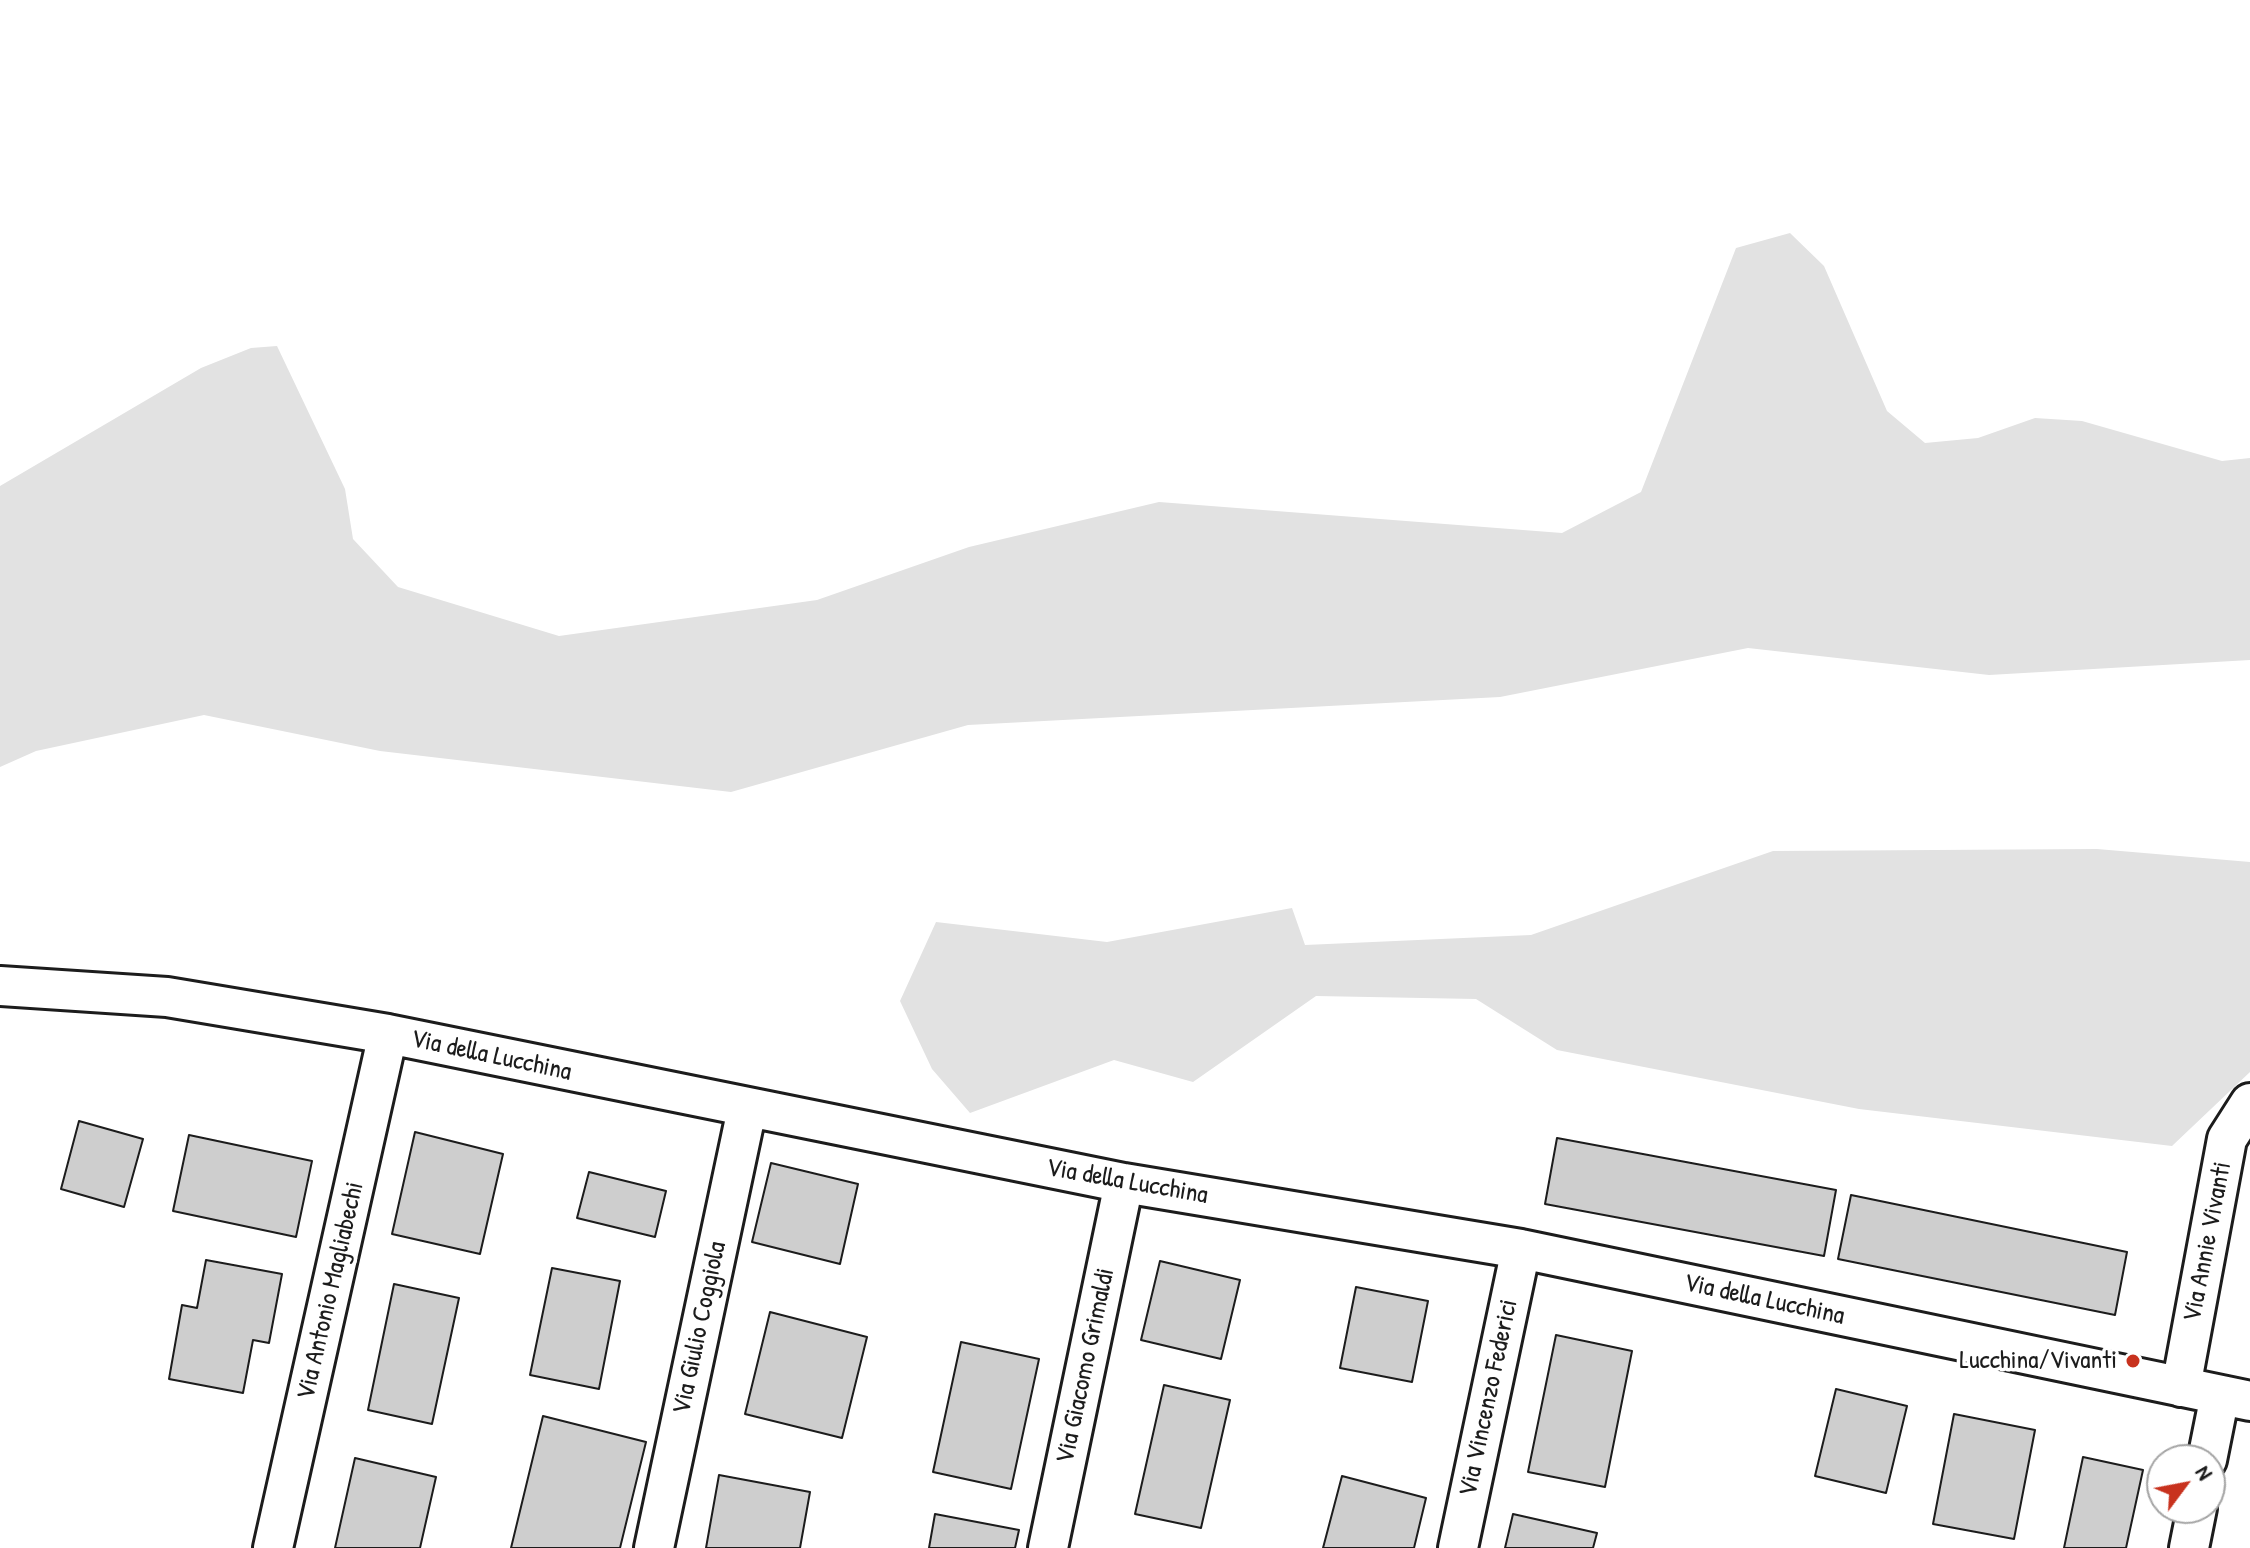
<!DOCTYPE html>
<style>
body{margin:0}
#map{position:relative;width:2250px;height:1548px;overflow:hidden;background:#fff;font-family:"Patrick Hand",sans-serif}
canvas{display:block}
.north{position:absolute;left:2146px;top:1444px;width:80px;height:80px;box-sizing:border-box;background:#fff;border:2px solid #a4a4a4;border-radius:50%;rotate:58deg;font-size:22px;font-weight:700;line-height:32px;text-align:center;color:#1c1c1c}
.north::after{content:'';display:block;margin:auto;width:28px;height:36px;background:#c8321e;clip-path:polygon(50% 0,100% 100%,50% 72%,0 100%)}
</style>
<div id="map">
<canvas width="2250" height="1548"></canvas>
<div class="north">N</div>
</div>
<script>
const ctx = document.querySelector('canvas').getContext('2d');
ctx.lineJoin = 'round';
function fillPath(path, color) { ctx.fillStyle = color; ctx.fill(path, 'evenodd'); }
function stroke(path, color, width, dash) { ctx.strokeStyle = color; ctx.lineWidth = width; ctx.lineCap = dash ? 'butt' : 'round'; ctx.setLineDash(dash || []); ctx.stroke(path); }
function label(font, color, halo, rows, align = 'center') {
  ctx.font = font + ' "Patrick Hand",sans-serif'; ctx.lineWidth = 7; ctx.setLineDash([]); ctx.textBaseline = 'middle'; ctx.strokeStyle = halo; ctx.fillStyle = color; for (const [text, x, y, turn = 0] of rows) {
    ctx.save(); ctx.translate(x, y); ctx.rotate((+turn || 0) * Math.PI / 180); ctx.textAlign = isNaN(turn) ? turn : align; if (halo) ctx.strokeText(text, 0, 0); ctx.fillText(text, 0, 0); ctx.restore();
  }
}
fillPath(new Path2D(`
 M 1790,233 L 1824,266 L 1887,411 L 1925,443 L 1978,438 L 2035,418 L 2082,421 L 2222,461 L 2250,458 L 2250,660 L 1989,675 L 1748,648 L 1500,697 L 968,725 L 731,792 L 380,751 L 204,715 L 36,751 L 0,767 L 0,486 L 201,368 L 251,348 L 277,346 L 345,489 L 353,539 L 398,587 L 559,636 L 817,600 L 969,547 L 1159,502 L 1562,533 L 1641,492 L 1736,248 Z
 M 2097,849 L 2250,862 L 2250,1072 L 2172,1146 L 1859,1109 L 1557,1050 L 1476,999 L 1316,996 L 1193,1082 L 1114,1060 L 970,1113 L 932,1069 L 900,1001 L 936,922 L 1107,942 L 1292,908 L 1305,945 L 1531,935 L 1773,851 Z`), '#e2e2e2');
const building = new Path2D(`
 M 79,1121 L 143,1139 L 124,1207 L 61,1189 Z
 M 415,1132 L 503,1154 L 480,1254 L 392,1234 Z
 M 189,1135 L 312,1161 L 296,1237 L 173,1211 Z
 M 1557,1138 L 1836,1190 L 1824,1256 L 1545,1204 Z
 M 771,1163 L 858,1184 L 840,1264 L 752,1242 Z
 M 589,1172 L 666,1191 L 655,1237 L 577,1218 Z
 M 1851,1195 L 2127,1252 L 2115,1315 L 1838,1259 Z
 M 206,1260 L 282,1274 L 269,1343 L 253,1340 L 243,1393 L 169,1379 L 182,1305 L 197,1308 Z
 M 1160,1261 L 1240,1280 L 1221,1359 L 1141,1340 Z
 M 552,1268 L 620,1281 L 599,1389 L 530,1375 Z
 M 394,1284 L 459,1298 L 432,1424 L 368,1410 Z
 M 1356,1287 L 1428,1301 L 1412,1382 L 1340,1368 Z
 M 770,1312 L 867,1337 L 842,1438 L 745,1414 Z
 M 1556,1335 L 1632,1351 L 1605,1487 L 1528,1472 Z
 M 961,1342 L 1039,1359 L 1011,1489 L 933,1472 Z
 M 1164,1385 L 1230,1400 L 1201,1528 L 1135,1514 Z
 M 1836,1389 L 1907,1406 L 1886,1493 L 1815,1476 Z
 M 1954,1414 L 2035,1430 L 2014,1539 L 1933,1524 Z
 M 543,1416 L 646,1442 L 620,1548 L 511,1548 Z
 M 2083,1457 L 2143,1470 L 2126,1548 L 2064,1548 Z
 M 355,1458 L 436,1477 L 420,1548 L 335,1548 Z
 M 719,1475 L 810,1492 L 800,1548 L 706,1548 Z
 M 1342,1476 L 1426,1498 L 1414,1548 L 1323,1548 Z
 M 935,1514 L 1019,1530 L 1015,1548 L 929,1548 Z
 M 1513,1514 L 1597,1533 L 1593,1548 L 1505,1548 Z`);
fillPath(building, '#cecece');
stroke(building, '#1c1c1c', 2);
const minor = new Path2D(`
 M 0,986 L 167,997 L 388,1034 L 1124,1183 L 1521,1249 L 2250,1401
 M 2181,1387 L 2227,1139 L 2250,1103
 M 2207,1460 L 2220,1395
 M 273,1548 L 388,1034
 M 654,1548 L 747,1109
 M 1048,1548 L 1124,1183
 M 1458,1548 L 1521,1249
 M 2189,1548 L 2197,1508`);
stroke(minor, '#1c1c1c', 44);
stroke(minor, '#fff', 38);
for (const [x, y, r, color] of [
 [2133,1361,8,"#c8321e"]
]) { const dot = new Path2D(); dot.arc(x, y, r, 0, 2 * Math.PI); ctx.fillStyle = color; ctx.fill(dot); stroke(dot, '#fff', 3); }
label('26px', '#1c1c1c', '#fff', [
 ["Via della Lucchina",491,1056,12],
 ["Via della Lucchina",1127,1182,10],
 ["Via Annie Vivanti",2208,1242,-79],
 ["Via Antonio Magliabechi",331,1291,-77],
 ["Via della Lucchina",1764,1300,12],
 ["Via Giulio Coggiola",700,1328,-78],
 ["Via Giacomo Grimaldi",1086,1366,-78],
 ["Via Vincenzo Federici",1489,1398,-78]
]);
label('26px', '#1c1c1c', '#fff', [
 ["Lucchina/Vivanti",2117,1361]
], 'right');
</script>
